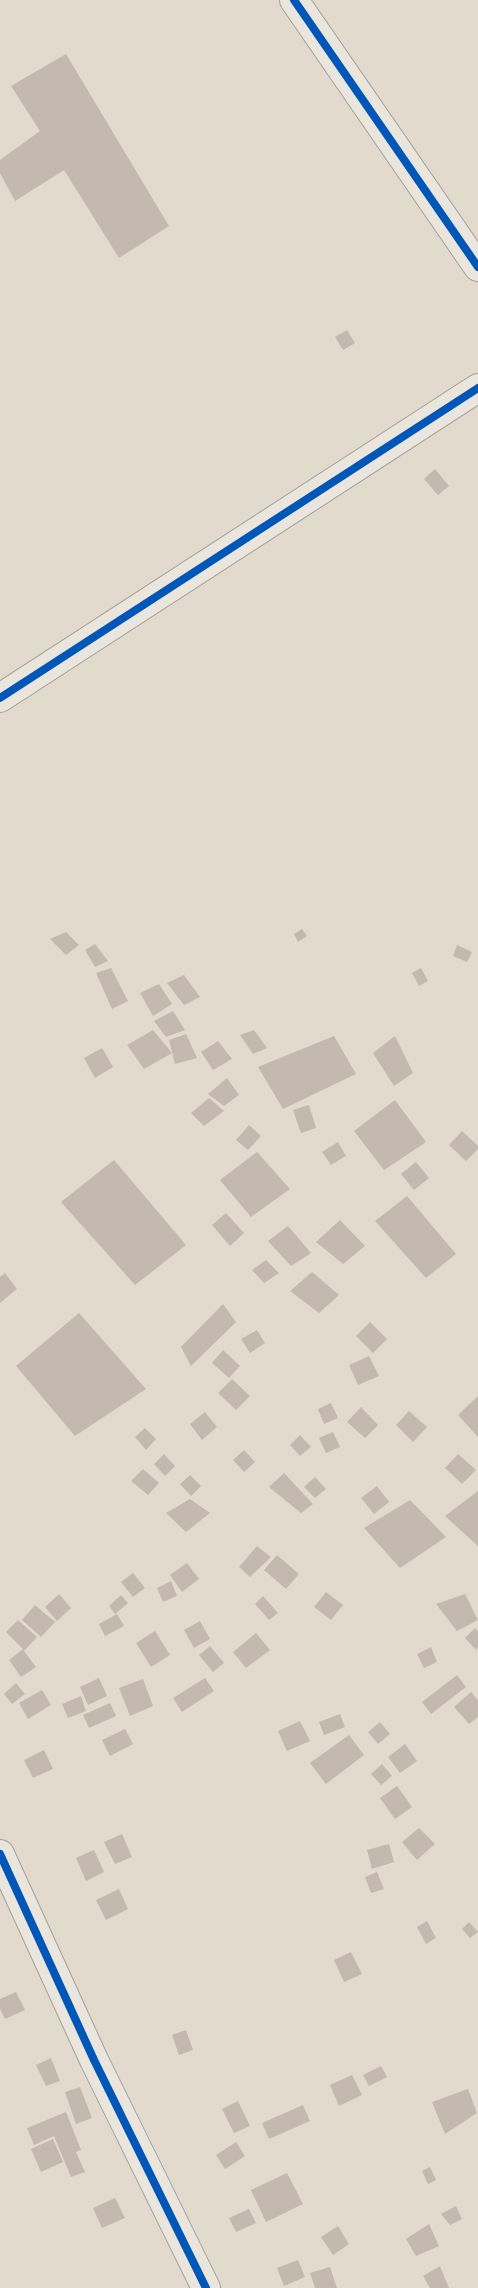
<!DOCTYPE html>
<style>
body{margin:0}
canvas{display:block;background:#e1dacd}
</style>
<canvas width="478" height="2288"></canvas>
<script>
const ctx = document.querySelector('canvas').getContext('2d');
ctx.lineJoin = 'round';
function fillPath(path, color) { ctx.fillStyle = color; ctx.fill(path, 'evenodd'); }
function stroke(path, color, width, dash) { ctx.strokeStyle = color; ctx.lineWidth = width; ctx.lineCap = dash ? 'butt' : 'round'; ctx.setLineDash(dash || []); ctx.stroke(path); }
fillPath(new Path2D(`
 M 66,54 L 169,226 L 119,258 L 64,170 L 15,201 L 0,173 L 0,160 L 40,131 L 11,86 Z
 M 347,330 L 355,343 L 343,350 L 335,337 Z
 M 435,469 L 449,486 L 438,495 L 424,479 Z
 M 302,929 L 307,936 L 298,942 L 294,934 Z
 M 66,932 L 79,945 L 66,955 L 50,939 Z
 M 95,944 L 108,961 L 95,967 L 85,950 Z
 M 457,945 L 472,952 L 467,962 L 453,956 Z
 M 111,968 L 128,1001 L 112,1009 L 96,973 Z
 M 421,968 L 428,981 L 419,986 L 412,973 Z
 M 184,975 L 200,997 L 184,1005 L 167,983 Z
 M 159,984 L 172,1004 L 153,1016 L 140,993 Z
 M 173,1011 L 185,1030 L 166,1037 L 154,1021 Z
 M 153,1030 L 172,1053 L 144,1069 L 127,1045 Z
 M 254,1030 L 267,1048 L 253,1054 L 240,1035 Z
 M 186,1034 L 197,1058 L 175,1064 L 169,1040 Z
 M 334,1036 L 356,1074 L 283,1109 L 258,1067 Z
 M 395,1036 L 413,1073 L 394,1086 L 373,1053 Z
 M 218,1041 L 232,1059 L 213,1070 L 201,1052 Z
 M 102,1048 L 113,1067 L 95,1078 L 84,1058 Z
 M 227,1078 L 239,1095 L 224,1106 L 208,1094 Z
 M 209,1098 L 224,1111 L 204,1126 L 191,1113 Z
 M 395,1100 L 426,1142 L 384,1170 L 354,1131 Z
 M 309,1105 L 316,1128 L 301,1133 L 293,1110 Z
 M 249,1125 L 261,1136 L 248,1150 L 236,1140 Z
 M 462,1131 L 478,1146 L 478,1149 L 466,1161 L 449,1145 Z
 M 338,1142 L 346,1156 L 331,1165 L 322,1152 Z
 M 257,1152 L 290,1189 L 251,1217 L 220,1180 Z
 M 114,1160 L 186,1245 L 135,1285 L 61,1202 Z
 M 416,1162 L 429,1178 L 414,1190 L 401,1174 Z
 M 407,1196 L 456,1254 L 426,1278 L 375,1221 Z
 M 226,1213 L 244,1233 L 230,1246 L 212,1225 Z
 M 340,1220 L 365,1246 L 343,1264 L 316,1242 Z
 M 288,1226 L 311,1253 L 291,1266 L 268,1241 Z
 M 266,1260 L 279,1273 L 264,1283 L 252,1270 Z
 M 312,1272 L 339,1295 L 319,1313 L 290,1291 Z
 M 5,1273 L 17,1289 L 0,1303 L 0,1277 Z
 M 223,1304 L 236,1322 L 191,1366 L 181,1347 Z
 M 79,1313 L 146,1389 L 75,1436 L 16,1366 Z
 M 370,1322 L 387,1339 L 373,1353 L 356,1336 Z
 M 257,1330 L 265,1343 L 250,1353 L 241,1339 Z
 M 223,1350 L 240,1366 L 229,1378 L 212,1363 Z
 M 369,1356 L 379,1376 L 358,1385 L 349,1365 Z
 M 232,1379 L 250,1396 L 236,1410 L 218,1393 Z
 M 478,1396 L 478,1437 L 458,1415 Z
 M 331,1403 L 338,1418 L 324,1424 L 318,1409 Z
 M 361,1407 L 378,1425 L 365,1438 L 347,1422 Z
 M 409,1411 L 427,1427 L 413,1442 L 396,1425 Z
 M 205,1412 L 217,1427 L 202,1440 L 190,1424 Z
 M 145,1428 L 156,1439 L 146,1450 L 135,1437 Z
 M 333,1432 L 340,1447 L 326,1453 L 319,1438 Z
 M 300,1435 L 311,1447 L 300,1456 L 290,1445 Z
 M 244,1450 L 255,1462 L 244,1472 L 233,1460 Z
 M 164,1454 L 175,1466 L 165,1476 L 154,1464 Z
 M 458,1454 L 476,1470 L 462,1484 L 445,1468 Z
 M 143,1469 L 159,1483 L 148,1495 L 131,1481 Z
 M 284,1473 L 313,1504 L 301,1513 L 269,1487 Z
 M 190,1475 L 201,1486 L 191,1496 L 180,1484 Z
 M 315,1477 L 326,1489 L 315,1498 L 304,1487 Z
 M 377,1486 L 389,1502 L 374,1514 L 361,1498 Z
 M 478,1491 L 478,1546 L 445,1516 Z
 M 190,1499 L 210,1513 L 186,1532 L 166,1513 Z
 M 410,1500 L 446,1537 L 400,1568 L 364,1528 Z
 M 257,1546 L 271,1557 L 250,1577 L 239,1567 Z
 M 277,1555 L 299,1574 L 286,1589 L 264,1570 Z
 M 187,1563 L 199,1579 L 182,1592 L 170,1575 Z
 M 133,1573 L 145,1588 L 133,1597 L 121,1582 Z
 M 171,1581 L 177,1596 L 163,1602 L 157,1588 Z
 M 326,1592 L 343,1605 L 331,1620 L 314,1607 Z
 M 59,1594 L 71,1608 L 57,1621 L 45,1607 Z
 M 465,1594 L 478,1620 L 457,1631 L 436,1604 Z
 M 121,1595 L 128,1603 L 115,1614 L 109,1606 Z
 M 263,1596 L 278,1613 L 269,1620 L 255,1604 Z
 M 35,1605 L 55,1622 L 41,1637 L 22,1620 Z
 M 117,1614 L 124,1626 L 105,1636 L 99,1624 Z
 M 18,1620 L 37,1637 L 24,1651 L 36,1667 L 21,1677 L 9,1660 L 23,1649 L 6,1632 Z
 M 200,1621 L 210,1639 L 194,1648 L 184,1630 Z
 M 475,1628 L 478,1631 L 478,1647 L 476,1650 L 465,1638 Z
 M 155,1631 L 170,1655 L 151,1667 L 136,1643 Z
 M 256,1633 L 270,1650 L 246,1668 L 233,1652 Z
 M 210,1646 L 224,1663 L 213,1672 L 199,1655 Z
 M 431,1647 L 437,1662 L 424,1668 L 417,1654 Z
 M 457,1675 L 466,1687 L 431,1714 L 422,1702 Z
 M 99,1678 L 107,1696 L 88,1705 L 80,1687 Z
 M 205,1678 L 214,1691 L 182,1712 L 173,1698 Z
 M 143,1679 L 153,1706 L 130,1716 L 119,1688 Z
 M 16,1683 L 25,1694 L 12,1704 L 4,1694 Z
 M 42,1690 L 51,1705 L 28,1719 L 19,1703 Z
 M 471,1692 L 478,1700 L 478,1717 L 469,1724 L 454,1707 Z
 M 81,1696 L 86,1711 L 68,1718 L 62,1704 Z
 M 110,1703 L 116,1716 L 89,1728 L 83,1715 Z
 M 340,1714 L 345,1727 L 324,1735 L 319,1722 Z
 M 300,1721 L 310,1741 L 287,1751 L 278,1731 Z
 M 380,1722 L 390,1734 L 378,1744 L 368,1732 Z
 M 125,1729 L 133,1744 L 110,1756 L 102,1740 Z
 M 349,1735 L 364,1755 L 326,1784 L 310,1763 Z
 M 405,1744 L 417,1761 L 400,1773 L 388,1757 Z
 M 44,1750 L 53,1769 L 33,1778 L 24,1760 Z
 M 382,1764 L 392,1776 L 381,1785 L 371,1774 Z
 M 397,1786 L 412,1807 L 395,1819 L 380,1798 Z
 M 419,1828 L 435,1844 L 417,1860 L 402,1842 Z
 M 122,1834 L 132,1857 L 115,1864 L 104,1842 Z
 M 389,1844 L 394,1862 L 372,1869 L 367,1850 Z
 M 94,1850 L 104,1872 L 86,1881 L 76,1858 Z
 M 377,1872 L 384,1889 L 371,1893 L 365,1877 Z
 M 119,1889 L 128,1909 L 106,1920 L 96,1900 Z
 M 427,1921 L 436,1938 L 426,1944 L 417,1927 Z
 M 469,1922 L 478,1932 L 470,1938 L 462,1929 Z
 M 351,1952 L 362,1974 L 344,1982 L 334,1960 Z
 M 16,1992 L 25,2010 L 5,2019 L 0,2009 L 0,1999 Z
 M 186,2030 L 193,2050 L 179,2055 L 172,2035 Z
 M 51,2058 L 60,2081 L 46,2086 L 36,2065 Z
 M 381,2066 L 387,2077 L 369,2086 L 363,2075 Z
 M 352,2075 L 362,2095 L 339,2106 L 330,2085 Z
 M 80,2087 L 92,2118 L 76,2124 L 65,2092 Z
 M 468,2089 L 477,2113 L 445,2134 L 432,2102 Z
 M 238,2101 L 250,2126 L 234,2133 L 222,2109 Z
 M 303,2105 L 310,2121 L 269,2139 L 262,2123 Z
 M 66,2112 L 81,2150 L 76,2152 L 85,2172 L 71,2177 L 54,2136 L 34,2145 L 27,2128 Z
 M 53,2139 L 63,2162 L 41,2172 L 31,2149 Z
 M 236,2142 L 245,2156 L 225,2169 L 216,2155 Z
 M 430,2167 L 436,2180 L 428,2184 L 422,2171 Z
 M 287,2173 L 303,2204 L 266,2222 L 251,2190 Z
 M 115,2198 L 125,2218 L 102,2228 L 93,2208 Z
 M 456,2206 L 462,2219 L 450,2225 L 441,2214 Z
 M 249,2209 L 256,2223 L 236,2232 L 229,2218 Z
 M 429,2224 L 439,2246 L 416,2256 L 406,2239 Z
 M 338,2226 L 349,2244 L 333,2255 L 321,2237 Z
 M 298,2260 L 305,2277 L 284,2286 L 277,2268 Z
 M 440,2266 L 449,2288 L 430,2288 L 423,2276 Z
 M 330,2267 L 337,2288 L 315,2288 L 310,2273 Z`), '#c4b9ae');
const minor = new Path2D(`
 M 294,0 L 478,267
 M 0,698 L 478,388
 M 0,1854 L 94,2060 L 206,2288`);
stroke(minor, '#a69f96', 30);
stroke(minor, '#eae5dd', 28);
stroke(new Path2D(`
 M 294,0 L 478,267
 M 0,698 L 478,388
 M 0,1854 L 94,2060 L 206,2288`), '#0057b8', 8);
</script>
